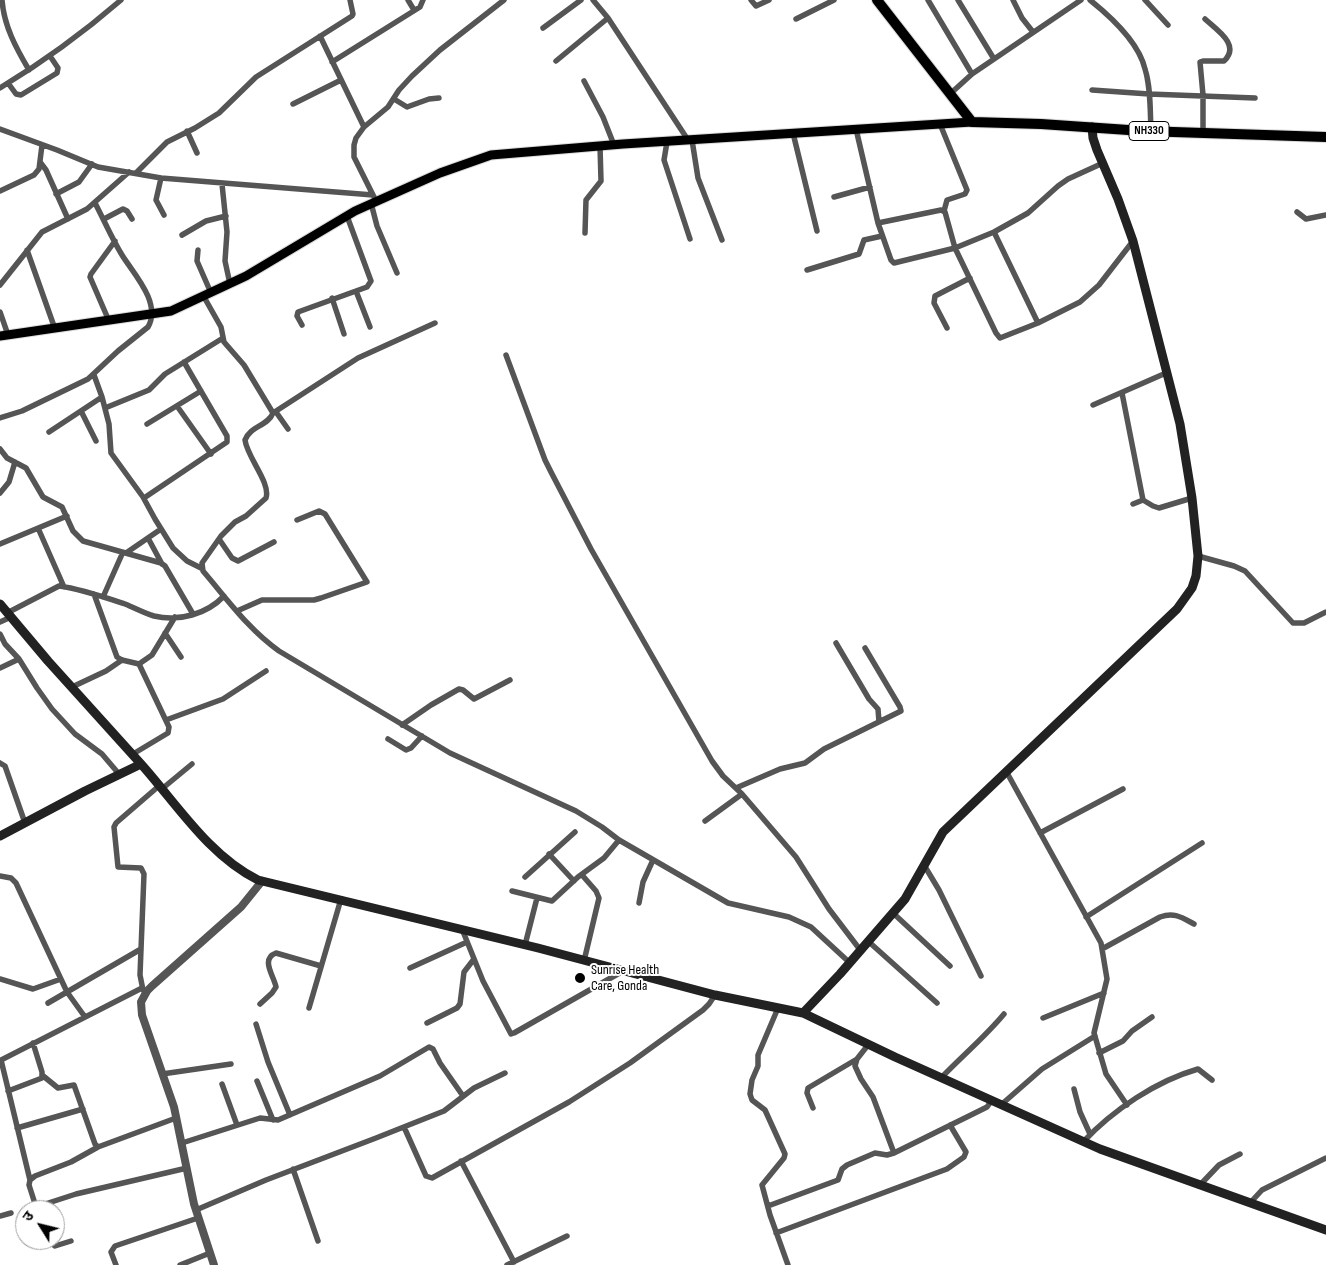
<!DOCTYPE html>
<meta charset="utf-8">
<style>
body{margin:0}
#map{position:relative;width:1326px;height:1265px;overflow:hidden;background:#fff;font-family:"Sofia Sans Condensed","Noto Sans Devanagari",sans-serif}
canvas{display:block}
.north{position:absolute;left:15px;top:1200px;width:50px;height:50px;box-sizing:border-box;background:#fff;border:1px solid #999;border-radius:50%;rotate:306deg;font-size:14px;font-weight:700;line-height:20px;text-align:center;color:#000}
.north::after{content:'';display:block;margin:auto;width:18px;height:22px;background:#000;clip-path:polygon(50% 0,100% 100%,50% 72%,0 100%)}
</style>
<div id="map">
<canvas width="1326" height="1265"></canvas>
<div class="north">उ</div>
</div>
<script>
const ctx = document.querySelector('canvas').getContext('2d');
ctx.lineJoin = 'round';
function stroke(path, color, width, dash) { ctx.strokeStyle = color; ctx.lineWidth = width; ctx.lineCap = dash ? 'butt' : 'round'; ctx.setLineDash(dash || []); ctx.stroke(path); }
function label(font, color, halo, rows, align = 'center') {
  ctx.font = font + ' "Sofia Sans Condensed",sans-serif'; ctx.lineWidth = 4; ctx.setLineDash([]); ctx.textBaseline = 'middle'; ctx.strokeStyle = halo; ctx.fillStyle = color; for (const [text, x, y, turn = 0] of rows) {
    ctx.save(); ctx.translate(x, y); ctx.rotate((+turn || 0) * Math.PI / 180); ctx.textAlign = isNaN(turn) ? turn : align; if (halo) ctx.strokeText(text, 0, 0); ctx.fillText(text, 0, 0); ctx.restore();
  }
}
const primary = new Path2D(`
 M 0,336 L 171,311 L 246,276 L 355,211 L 440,173 L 491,155 L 623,144 L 972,122`);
const trunk = new Path2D(`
 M 877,0 L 972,122 L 1041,124 L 1143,131 L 1326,137`);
stroke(primary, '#dbdbdb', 11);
stroke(trunk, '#dbdbdb', 12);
stroke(new Path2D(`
 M 2,0 C 4,26 16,48 29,70
 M 408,0 L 414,10
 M 593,0 L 608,18 L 688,140
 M 751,0 L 756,6 L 769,0
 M 928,0 L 972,74
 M 958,0 L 994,59
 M 1013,0 L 1022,18 L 1033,32
 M 1090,0 C 1110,16 1139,43 1145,69 C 1151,88 1150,111 1151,131
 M 1145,0 L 1168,25
 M 796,19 L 834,0
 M 543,28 L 581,0
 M 320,36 L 364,127
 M 556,61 L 608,18
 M 332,62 L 420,7 L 423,0
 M 584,81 L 603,117 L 614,145
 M 8,83 L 16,94 L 21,95 L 57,73 L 58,68 L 50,56
 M 0,88 C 43,62 83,33 121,0
 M 1092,90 L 1149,94 L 1255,98
 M 950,94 L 972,74 L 1081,0
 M 394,99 L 407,107 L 429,99 L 439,98
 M 293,104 L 341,80
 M 940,124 L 967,190 L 965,194 L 947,200 L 944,211
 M 0,129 L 57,150 L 98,167 L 161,178 L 373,195
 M 856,129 L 878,223 L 891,260 L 894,263 L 955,248 L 996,333 L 1000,338 L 1038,323 L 1080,302 L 1099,285 L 1133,241
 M 187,131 L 197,153
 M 1203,132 L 1203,95 L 1200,62 L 1203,61 L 1224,61 C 1241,45 1217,30 1205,19
 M 793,133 L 817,231
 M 692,140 L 698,178 L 722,240
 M 667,142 L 664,160 L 690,239
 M 40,162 L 46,170 L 68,219
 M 136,173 L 167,142 L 195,128 L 219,113 L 256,77 L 352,16 L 353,14 L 350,0
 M 161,178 L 156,200 L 164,215
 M 222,184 L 227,232 L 225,261 L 230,284
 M 0,191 L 34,175 L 39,169 L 42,145
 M 56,194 L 79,182 L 92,164
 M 374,197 L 354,157 L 354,145 L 356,138 L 364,127 L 388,107 L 399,90 L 412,76 L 440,50 L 504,0
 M 834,197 L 870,187
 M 371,203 L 377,226 L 397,273
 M 1297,212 L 1306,219 L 1326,215
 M 104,219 L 123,209 L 127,211 L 132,219
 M 878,223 L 941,210 L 945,212 L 955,248 L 994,232 L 1028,213 L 1058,186 L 1068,179 L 1103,163
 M 994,232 L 1038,323
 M 585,233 L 586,200 L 601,181 L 600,146
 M 182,235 L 206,221 L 226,216
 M 27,250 L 55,329
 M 198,250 L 197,261 L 211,293
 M 807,270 L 859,254 L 864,240 L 882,236
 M 0,285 L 42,232 L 87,209 L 129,172
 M 356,291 L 370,327
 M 204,297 L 221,327 L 224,342 L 244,365 L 273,413 C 268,426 250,426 245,440 C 247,457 271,483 266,498 L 246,516 L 235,522 L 221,536 L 202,563 L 203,571 C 227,599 249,630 279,651 L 450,753 L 576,811 L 602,827 L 619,840 L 728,903 L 789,917 L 811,927 L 850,963
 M 332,298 L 344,334
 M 0,312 L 8,335
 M 109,321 L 90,277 L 91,274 L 115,241
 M 302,325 L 297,316 L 298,312 L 367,287 L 371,281 L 347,216
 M 947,328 L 934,303 L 935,296 L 970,278
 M 506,355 L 545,460 L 551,472 L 591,549 L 712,761 L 723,776 L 742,794 L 796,857 L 829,909 L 861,951
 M 94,375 L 102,397 L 109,424 L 111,453 L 143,497 L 155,519 L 173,548 L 187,561 L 201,568
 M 1122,393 L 1143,500
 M 1093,405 L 1166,373
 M 177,406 L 211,454
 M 105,408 L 149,390 L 165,374 L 223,338
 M 81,411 L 96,441
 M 276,412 L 288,429
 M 273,413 L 358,358 L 435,323
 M 0,418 L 22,411 L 88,379 L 118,351 L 148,327 C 162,303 133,273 122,255 C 112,239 104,220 95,203
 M 147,424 L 201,391
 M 49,432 L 102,397
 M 0,449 L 7,458 L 26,468 L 43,497 L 62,507 L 73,531 L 83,541 L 161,563 L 165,566 L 193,614
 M 0,493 L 9,482 L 15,462
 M 144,498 L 227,442 L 227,436 L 184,362
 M 1133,504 L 1143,500 L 1153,506 L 1159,508 L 1192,498
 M 38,528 L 64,587
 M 148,538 L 162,564
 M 219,539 L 232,558 L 238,561 L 274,542
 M 0,544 L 67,516
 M 126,553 L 161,529
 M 1198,556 L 1234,566 L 1245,571 L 1293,623 L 1304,623 L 1326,612
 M 94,594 L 117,657 L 122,660 L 139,664 L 169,727 L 168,733 L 133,754
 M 103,597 L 123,552
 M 237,611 L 262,600 L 314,600 L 321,598 L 367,582 L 325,514 L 319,511 L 297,520
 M 7,613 L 59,586 C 81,589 104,597 125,604 C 135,608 144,613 154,616 C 179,622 207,614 224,596
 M 0,622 L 11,617
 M 165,633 L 181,657
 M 0,634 L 5,644 L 19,659 L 37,688 L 52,709 L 75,734 L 102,754 L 119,774
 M 836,643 L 869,699 L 878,709 L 879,722
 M 139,664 L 152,655 L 175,617
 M 0,668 L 19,659
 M 72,687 L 106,671 L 122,660
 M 166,720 L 223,699 L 266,671
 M 402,725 L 431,705 L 459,689 L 463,690 L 474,699 L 510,680
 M 388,739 L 406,750 L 411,748 L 422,736
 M 0,763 L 5,766 L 25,823
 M 1006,771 L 1101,943 L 1107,979 L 1094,1033 L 1106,1074 L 1127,1105
 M 163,788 L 192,764
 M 736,788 L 780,769 L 805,763 L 824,749 L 901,711 L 900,707 L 865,648
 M 705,821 L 742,794
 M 1040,833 L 1123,789
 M 549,854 L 574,881
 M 924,865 L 939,890 L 981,976
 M 582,875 L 596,891 L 599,898 L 584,961
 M 0,876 L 11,878 L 16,883 L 67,992 L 85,1017
 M 525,877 L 575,832
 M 512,891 L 552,901 L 578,877 L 604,858 L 619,840
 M 639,903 L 643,882 L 653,860
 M 893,913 L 950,966
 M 1086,917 L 1202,843
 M 462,929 L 483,981 L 511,1034 L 514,1033 L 623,971
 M 869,942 L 937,1003
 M 525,945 L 537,898
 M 1102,949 L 1160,917 C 1174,912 1181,917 1194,924
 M 410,968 L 467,942
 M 0,979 L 33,989 L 61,979
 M 143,990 L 140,975 L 144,874 L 141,868 L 118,867 L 114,827 L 116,823 L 160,785
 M 48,1003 L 141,949
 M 260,1004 L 272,993 L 276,987 C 274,976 260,959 276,953 L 321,966
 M 309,1008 L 341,899
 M 778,1008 L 758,1055 L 758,1066 L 752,1080 L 750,1094 L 752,1100 L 765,1110 L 785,1154 L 784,1158 L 762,1185 L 770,1215 L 788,1265
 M 1043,1018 L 1104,993
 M 427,1023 L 457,1008 L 460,1004 L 464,972 L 474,959
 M 256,1024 L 268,1062 L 290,1115
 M 868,1045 L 857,1059 L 855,1066 L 861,1079 L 873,1097 L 894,1153
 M 1099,1053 L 1123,1041 L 1132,1031 L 1152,1017
 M 162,1074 L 231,1064
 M 42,1075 L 58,1088 L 74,1085 L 95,1144 L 98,1147 L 176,1118
 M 941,1078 C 962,1056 985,1037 1004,1014
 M 257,1081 L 273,1120
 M 222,1084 L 237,1125
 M 1074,1089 L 1080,1112 L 1090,1134
 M 8,1091 L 42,1078 L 42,1072 L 33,1043
 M 1002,1104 L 1042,1069 L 1095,1036
 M 813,1108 L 807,1093 L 808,1088 L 857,1059
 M 404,1127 L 426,1176 L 432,1178 L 569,1102 L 630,1063 L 703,1010 L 709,1004 L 715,995
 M 17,1128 L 83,1109
 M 1083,1142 C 1113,1110 1156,1081 1198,1069 L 1212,1080
 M 182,1143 L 260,1118 L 278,1120 L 380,1076 L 429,1047 L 433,1049 L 440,1063 L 463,1096
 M 461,1161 L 514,1262
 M 293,1169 L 318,1241
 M 30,1180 L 1,1060 L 142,988
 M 1199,1186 L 1219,1165 L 1240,1154
 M 1250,1203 L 1262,1190 L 1326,1158
 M 768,1206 L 838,1180 L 842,1169 L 847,1165 L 875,1153 L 887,1155 L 894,1153 L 979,1111 L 987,1107 L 992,1100
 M 36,1207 L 76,1194 L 187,1168
 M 37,1210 L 29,1185 L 30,1180 L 35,1176 L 71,1162 L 98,1147
 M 196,1210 L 266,1180 L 376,1138 L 444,1111 L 474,1088 L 505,1073
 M 0,1216 L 11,1213
 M 776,1233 L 947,1169 L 964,1157 L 966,1152 L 950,1125
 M 47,1240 L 55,1246 L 71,1241
 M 116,1265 L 111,1252 L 115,1246 L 198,1218
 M 180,1265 L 210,1253
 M 507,1265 L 567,1236`), '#555', 5.5);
stroke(new Path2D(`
 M 214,1265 L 194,1204 L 174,1107 L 142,1015 L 141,1002 L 147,991 L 152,986 L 241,907 L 262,881`), '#555', 8);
stroke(new Path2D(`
 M 0,604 L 48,661 L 141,764
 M 0,836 L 85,791 L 141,764 C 176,803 209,856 258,880 L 538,948 L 715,995 L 803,1013 L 895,1057 L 1100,1149 L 1326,1230
 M 803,1013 L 840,974 L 905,899 L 943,832 L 1177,609 L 1192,588 L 1196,576 L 1198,556 L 1192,498 L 1180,424 L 1133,241 L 1118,199 L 1097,150 L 1093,138 L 1092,127`), '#222', 9);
stroke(primary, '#000', 9);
stroke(trunk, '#000', 10);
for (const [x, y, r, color] of [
 [580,978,6,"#000"]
]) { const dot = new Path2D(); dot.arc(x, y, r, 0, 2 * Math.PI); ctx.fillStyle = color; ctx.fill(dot); stroke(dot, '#fff', 2); }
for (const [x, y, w] of [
 [1149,131,40]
]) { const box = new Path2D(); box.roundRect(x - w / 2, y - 9.5, w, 19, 4); ctx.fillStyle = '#fff'; ctx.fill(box); stroke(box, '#000', 1); }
label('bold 12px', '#000', null, [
 ["NH330",1149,131]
]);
label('14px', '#000', '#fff', [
 ["Sunrise Health",591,970],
 ["Care, Gonda",591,986]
], 'left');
</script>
